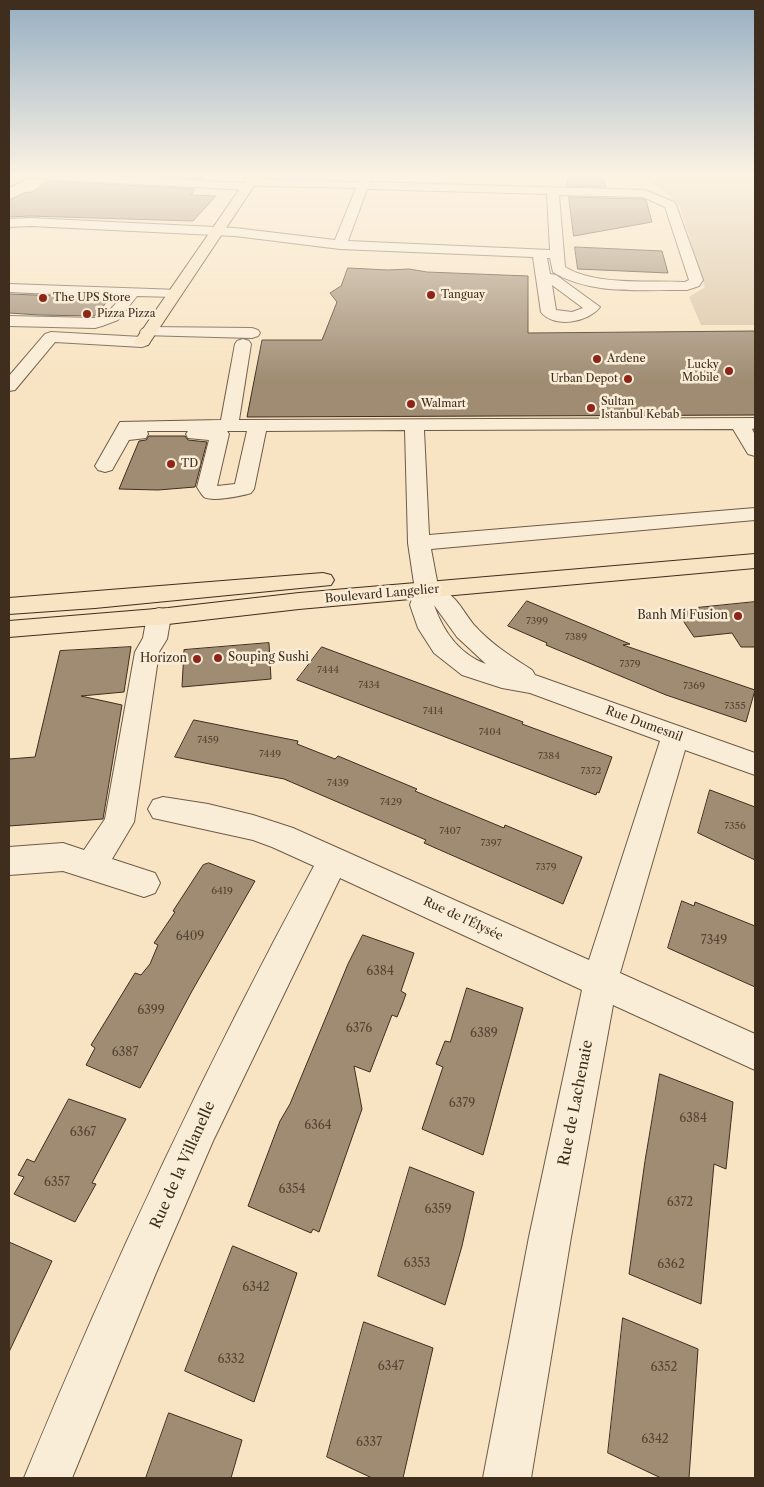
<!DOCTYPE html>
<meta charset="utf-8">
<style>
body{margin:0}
#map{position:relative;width:764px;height:1487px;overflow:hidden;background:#f8e4c2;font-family:"Libre Caslon Text",serif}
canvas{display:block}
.frame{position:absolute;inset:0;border:10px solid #3f2d1e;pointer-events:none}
</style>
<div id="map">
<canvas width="764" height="1487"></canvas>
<div class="frame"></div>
</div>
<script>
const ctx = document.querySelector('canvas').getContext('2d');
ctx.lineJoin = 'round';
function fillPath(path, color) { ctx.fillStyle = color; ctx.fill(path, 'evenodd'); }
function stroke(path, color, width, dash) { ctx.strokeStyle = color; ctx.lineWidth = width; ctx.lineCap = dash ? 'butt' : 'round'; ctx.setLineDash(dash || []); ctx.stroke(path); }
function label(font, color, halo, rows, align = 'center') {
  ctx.font = font + ' "Libre Caslon Text",serif'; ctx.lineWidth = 5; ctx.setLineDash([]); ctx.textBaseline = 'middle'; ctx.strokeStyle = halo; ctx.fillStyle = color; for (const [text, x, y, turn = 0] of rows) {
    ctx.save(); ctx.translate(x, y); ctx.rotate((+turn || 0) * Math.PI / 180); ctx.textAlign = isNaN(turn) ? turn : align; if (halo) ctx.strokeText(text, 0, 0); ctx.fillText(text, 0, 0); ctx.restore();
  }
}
fillPath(new Path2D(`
 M 639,174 L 755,174 L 755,325 L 701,325 L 689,297 L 705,287 L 679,205 L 666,193 Z`), '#d9c5a6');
const building = new Path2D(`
 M 132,174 L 207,174 L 203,179 L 130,175 Z
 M 567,174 L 603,174 L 606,187 L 568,186 Z
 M 48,181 L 195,189 L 191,195 L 216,196 L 193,221 L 30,216 L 9,217 L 9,200 L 24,193 L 32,192 Z
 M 569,197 L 643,199 L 646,200 L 652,222 L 574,236 Z
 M 575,247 L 662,251 L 668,273 L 578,269 Z
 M 348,268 L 388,270 L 409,269 L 427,272 L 528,276 L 528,333 L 755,331 L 755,415 L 247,417 L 262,340 L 322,340 L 337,302 L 330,293 L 341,286 Z
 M 9,294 L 110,298 L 95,316 L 39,315 L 9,313 Z
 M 149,436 L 185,436 L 188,440 L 207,442 L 195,487 L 158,490 L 119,489 L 139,441 L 146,440 Z
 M 527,601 L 630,644 L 623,645 L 755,690 L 746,722 L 666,695 L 546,645 L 547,643 L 508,626 Z
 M 755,602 L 755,647 L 741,647 L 732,633 L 694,637 L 676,610 Z
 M 269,643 L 271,679 L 182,687 L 184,650 Z
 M 131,647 L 124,692 L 81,696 L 122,705 L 103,819 L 9,826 L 9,759 L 35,757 L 60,651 Z
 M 322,647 L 523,722 L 522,724 L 612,757 L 599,793 L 597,792 L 596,795 L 297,680 Z
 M 194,720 L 298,741 L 297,744 L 335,759 L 338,756 L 417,789 L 415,791 L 434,799 L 504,828 L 505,825 L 582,857 L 563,904 L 424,843 L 426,840 L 284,779 L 175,757 Z
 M 710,790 L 755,807 L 755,860 L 698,833 Z
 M 209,863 L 255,881 L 192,991 L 140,1088 L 86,1065 L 95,1048 L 91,1045 L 135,973 L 141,975 L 150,964 L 158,945 L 154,943 L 175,912 L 173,911 L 203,865 Z
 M 682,901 L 694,906 L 695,902 L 755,926 L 755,987 L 668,948 Z
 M 363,935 L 414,953 L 401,991 L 406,994 L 402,1005 L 397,1017 L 392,1015 L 370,1072 L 354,1066 L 362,1109 L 319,1232 L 313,1229 L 311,1233 L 248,1206 L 280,1121 L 290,1104 L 348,964 Z
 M 467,988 L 523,1008 L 483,1155 L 422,1129 L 443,1067 L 436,1064 L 445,1041 L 450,1042 Z
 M 660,1074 L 733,1102 L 726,1169 L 714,1164 L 701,1304 L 629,1274 L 645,1161 Z
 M 69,1099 L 126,1119 L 92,1183 L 96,1184 L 75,1222 L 14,1194 L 24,1177 L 18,1175 L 27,1159 L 34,1162 Z
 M 410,1167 L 474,1192 L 462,1246 L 445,1305 L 378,1276 Z
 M 9,1242 L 52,1261 L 9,1352 Z
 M 233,1246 L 297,1273 L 254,1402 L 185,1371 Z
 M 623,1318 L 698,1349 L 689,1478 L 661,1478 L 608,1453 Z
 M 364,1322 L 433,1348 L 403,1478 L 372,1478 L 327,1457 Z
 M 169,1413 L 242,1440 L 231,1478 L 146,1478 Z`);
fillPath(building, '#9f8c73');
stroke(building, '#3f2d1e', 1);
const minor = new Path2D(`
 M 21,174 L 70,174 L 245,183 L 246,181 L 264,179 L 358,182 L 361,174 L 373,174 L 370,182 L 645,190 L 674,202 L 676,205 L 703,280 L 699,286 L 687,290 C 644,289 591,296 553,272 L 550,258 L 547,258 L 550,274 L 556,275 L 600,307 C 589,322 554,329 541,312 L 533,257 L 340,249 L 235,236 L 30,226 L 9,227 L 9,219 L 30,218 L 235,228 L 335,240 L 356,188 L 264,186 L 252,186 L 251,189 L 247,190 L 26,178 L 22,177 ZM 367,189 L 547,194 L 550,250 L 348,241 ZM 559,195 L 643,197 L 665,207 L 689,280 L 685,282 C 649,280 596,286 565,267 ZM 552,285 L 583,308 L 572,312 L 556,310 Z
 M 9,284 L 180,290 L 182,293 L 180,296 L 175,297 L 137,296 L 118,320 L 102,326 L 95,328 L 9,326 L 9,316 L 95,318 L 107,313 L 122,297 L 9,292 Z
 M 148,327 L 252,328 L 258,330 L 260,333 L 258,336 L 252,338 L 142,335 L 140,332 L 142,329 Z
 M 51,332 L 142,337 L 148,339 L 150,342 L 148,345 L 142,347 L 55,342 L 15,390 L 9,391 L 9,376 L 45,334 Z
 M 243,339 L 249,341 L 251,344 L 239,420 L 755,418 L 755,428 L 752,429 L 755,435 L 755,456 L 748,454 L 733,429 L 424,430 L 429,535 L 755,508 L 755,520 L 431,549 L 438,586 C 459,599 460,607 474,625 C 491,644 512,657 532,670 L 535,675 L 755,753 L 755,775 L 685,750 L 620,973 L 755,1034 L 755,1070 L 613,1005 L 571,1237 L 531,1478 L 483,1478 L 529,1237 L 582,990 L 340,878 L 213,1141 L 156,1273 L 72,1478 L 24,1478 C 110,1269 206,1065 314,866 L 272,847 L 253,840 L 153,818 L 148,809 L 153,800 L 163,797 L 208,804 L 253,815 L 293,828 L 589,960 L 660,741 L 530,693 L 502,688 L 462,675 L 434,653 L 418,628 L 410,605 L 415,590 L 408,543 L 405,430 L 266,431 L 254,489 L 251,493 C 242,496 212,502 204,497 C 201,494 199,490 197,487 L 209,440 L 188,438 L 186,434 L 188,431 L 147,431 L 148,434 L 146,438 L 129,440 L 112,470 L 105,472 L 98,470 L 95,466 L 120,422 L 221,420 L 235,344 L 237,341 ZM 227,431 L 247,431 L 235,484 L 217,486 L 229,434 ZM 434,605 L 457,637 L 486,664 C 459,654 443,631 434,605 Z
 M 159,608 L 167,610 L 171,616 L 167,639 L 159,652 L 134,822 L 112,859 L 155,873 L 160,883 L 155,893 L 144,897 L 63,871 L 9,875 L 9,847 L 63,843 L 84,850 L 105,819 L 135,652 L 143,638 L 147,616 L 151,610 Z`);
const major = new Path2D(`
 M 20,174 L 34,174 L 9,187 L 9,180 Z
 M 250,174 L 262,174 L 148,345 L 136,345 L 134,342 Z
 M 755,554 L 755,568 L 299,609 L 168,624 L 9,637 L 9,621 L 168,608 L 299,593 Z
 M 323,573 L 331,575 L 334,580 L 331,585 L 95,608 L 9,614 L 9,598 Z`);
stroke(minor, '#6d5b47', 2);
stroke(major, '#3f2d1e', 2);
fillPath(minor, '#faedd7');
fillPath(major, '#f8e4c2');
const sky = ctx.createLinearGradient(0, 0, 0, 382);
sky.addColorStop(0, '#95aec2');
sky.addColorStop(0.46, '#fcf3e4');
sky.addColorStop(1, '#fcf3e400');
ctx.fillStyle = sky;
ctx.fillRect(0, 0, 764, 382);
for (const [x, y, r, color] of [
 [431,295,5,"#8f2418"],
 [43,298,5,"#8f2418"],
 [87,314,5,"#8f2418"],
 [597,359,5,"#8f2418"],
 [729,371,5,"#8f2418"],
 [628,379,5,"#8f2418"],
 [411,404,5,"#8f2418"],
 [591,408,5,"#8f2418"],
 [171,464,5,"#8f2418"],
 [738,616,5,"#8f2418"],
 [218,658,5,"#8f2418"],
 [197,659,5,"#8f2418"]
]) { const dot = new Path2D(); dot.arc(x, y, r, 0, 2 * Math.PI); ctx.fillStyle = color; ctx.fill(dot); stroke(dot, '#faedd7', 2); }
label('10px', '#574533', null, [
 ["7399",537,621],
 ["7389",576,637],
 ["7379",630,664],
 ["7444",328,670],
 ["7434",369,685],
 ["7369",694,686],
 ["7355",735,706],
 ["7414",433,711],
 ["7404",490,732],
 ["7459",208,740],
 ["7449",270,754],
 ["7384",549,756],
 ["7372",591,771],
 ["7439",338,783],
 ["7429",391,802],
 ["7356",735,826],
 ["7407",450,831],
 ["7397",491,843],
 ["7379",546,867],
 ["6419",222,891]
]);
label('11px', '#3f2d1e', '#faedd7', [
 ["Tanguay",441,295],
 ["The UPS Store",53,298],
 ["Pizza Pizza",97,314],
 ["Ardene",607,359],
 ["Lucky",719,365,"right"],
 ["Mobile",719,378,"right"],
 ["Urban Depot",618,379,"right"],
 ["Sultan",601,402],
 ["Istanbul Kebab",601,415],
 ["Walmart",421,404],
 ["TD",181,464]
], 'left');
label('12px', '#3f2d1e', '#faedd7', [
 ["Boulevard Langelier",382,594,-5],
 ["Rue Dumesnil",644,724,20],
 ["Rue de l'Élysée",463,919,25]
]);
label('12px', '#3f2d1e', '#faedd7', [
 ["Banh Mi Fusion",728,616],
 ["Souping Sushi",228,658,"left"],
 ["Horizon",187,659]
], 'right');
label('12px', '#574533', null, [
 ["6409",190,937],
 ["7349",714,941],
 ["6384",380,972],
 ["6399",151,1011],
 ["6376",359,1029],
 ["6389",484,1034],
 ["6387",125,1053],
 ["6379",462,1104],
 ["6384",693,1119],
 ["6364",318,1126],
 ["6367",83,1133],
 ["6357",57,1183],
 ["6354",292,1190],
 ["6372",680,1203],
 ["6359",438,1210],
 ["6353",417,1264],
 ["6362",671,1265],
 ["6342",256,1288],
 ["6332",231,1360],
 ["6347",391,1367],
 ["6352",664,1368],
 ["6342",655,1440],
 ["6337",369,1443]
]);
label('15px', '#3f2d1e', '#faedd7', [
 ["Rue de Lachenaie",576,1103,-79],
 ["Rue de la Villanelle",183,1165,-66]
]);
</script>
